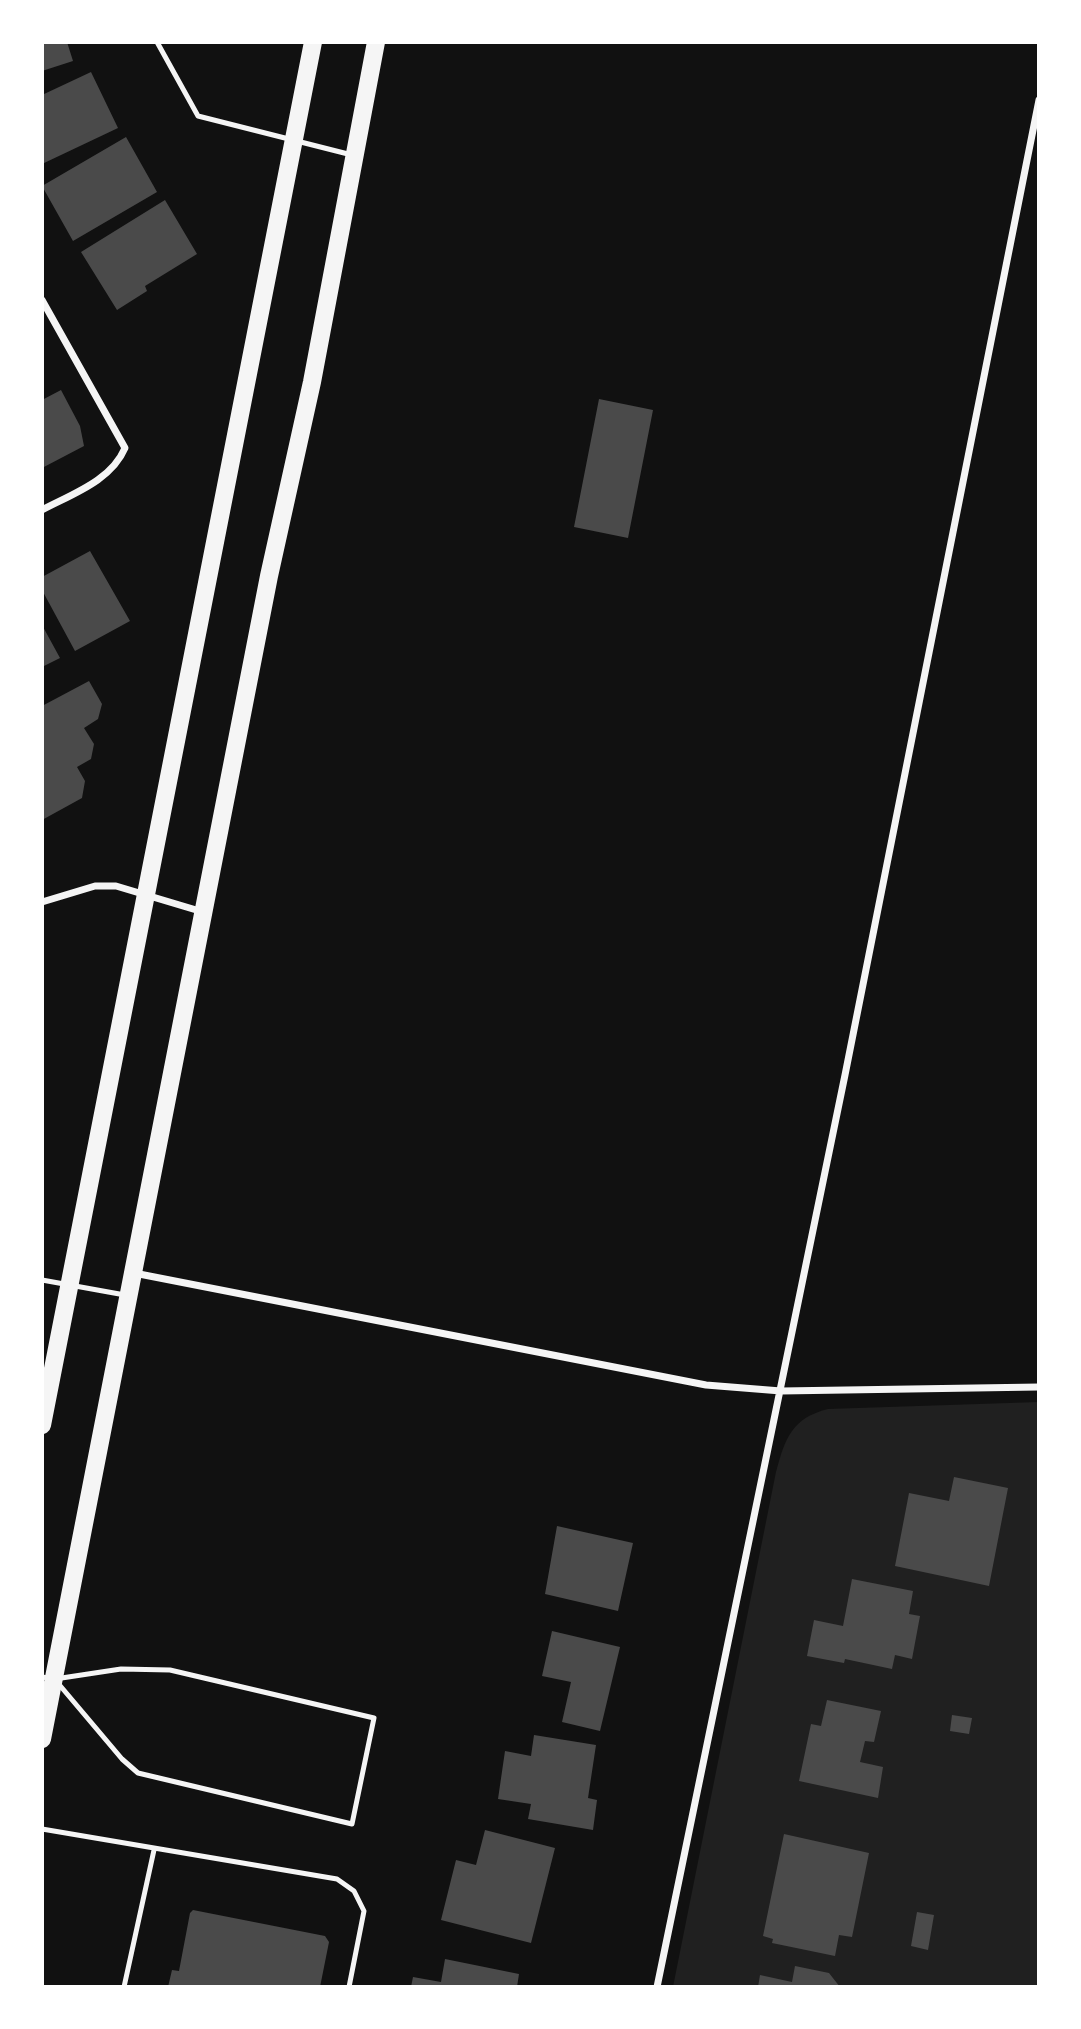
<!DOCTYPE html>
<style>
body{margin:0}
#map{position:relative;width:1081px;height:2029px;overflow:hidden;background:#111;font-family:Georgia,serif}
canvas{display:block}
.frame{position:absolute;inset:0;border:44px solid #fff;pointer-events:none}
</style>
<div id="map">
<canvas width="1081" height="2029"></canvas>
<div class="frame"></div>
</div>
<script>
const ctx = document.querySelector('canvas').getContext('2d');
ctx.lineJoin = 'round';
function fillPath(path, color) { ctx.fillStyle = color; ctx.fill(path, 'evenodd'); }
function stroke(path, color, width, dash) { ctx.strokeStyle = color; ctx.lineWidth = width; ctx.lineCap = dash ? 'butt' : 'round'; ctx.setLineDash(dash || []); ctx.stroke(path); }
fillPath(new Path2D(`
 M 1039,1402 L 1039,1987 L 673,1987 L 776,1472 C 785,1438 792,1418 828,1409 Z`), '#202020');
fillPath(new Path2D(`
 M 42,42 L 67,42 L 73,61 L 42,71 Z
 M 91,72 L 118,128 L 42,164 L 42,95 Z
 M 126,137 L 157,192 L 73,241 L 42,186 Z
 M 165,200 L 197,254 L 145,286 L 147,291 L 117,310 L 81,252 Z
 M 61,390 L 80,426 L 84,446 L 42,468 L 42,400 Z
 M 599,399 L 653,410 L 628,538 L 574,527 Z
 M 90,551 L 130,621 L 75,651 L 42,590 L 42,577 Z
 M 42,625 L 60,658 L 42,667 Z
 M 89,681 L 102,704 L 98,719 L 84,728 L 94,744 L 91,759 L 77,767 L 85,781 L 82,798 L 42,820 L 42,706 Z
 M 954,1477 L 1008,1488 L 989,1586 L 895,1566 L 909,1493 L 949,1501 Z
 M 557,1526 L 633,1543 L 618,1611 L 545,1594 Z
 M 852,1579 L 913,1591 L 909,1614 L 920,1616 L 912,1659 L 895,1655 L 892,1669 L 845,1659 L 844,1663 L 807,1656 L 814,1620 L 843,1626 Z
 M 552,1631 L 620,1647 L 600,1731 L 562,1722 L 571,1682 L 542,1676 Z
 M 827,1700 L 881,1711 L 874,1742 L 865,1741 L 860,1762 L 883,1767 L 878,1798 L 799,1781 L 811,1724 L 821,1726 Z
 M 952,1715 L 972,1718 L 969,1734 L 950,1731 Z
 M 534,1735 L 596,1745 L 588,1798 L 597,1800 L 593,1830 L 528,1819 L 531,1804 L 498,1799 L 505,1751 L 531,1756 Z
 M 485,1830 L 555,1848 L 531,1943 L 441,1920 L 456,1860 L 476,1865 Z
 M 784,1834 L 869,1853 L 852,1937 L 839,1935 L 835,1956 L 772,1943 L 773,1939 L 763,1936 Z
 M 193,1910 L 325,1936 L 329,1942 L 320,1987 L 168,1987 L 172,1970 L 179,1971 L 190,1913 Z
 M 917,1912 L 934,1915 L 928,1950 L 911,1946 Z
 M 445,1959 L 519,1974 L 517,1987 L 411,1987 L 413,1977 L 441,1982 Z
 M 795,1966 L 829,1973 L 840,1987 L 758,1987 L 760,1975 L 792,1982 Z`), '#4a4a4a');
stroke(new Path2D(`
 M 157,42 L 198,116 L 352,155
 M 42,1280 L 125,1295
 M 42,1677 L 55,1679 L 121,1669 L 170,1670 L 374,1718 L 352,1824 L 138,1773 L 122,1759 L 57,1682
 M 42,1829 L 337,1879 L 354,1891 L 364,1911 L 349,1987
 M 124,1987 L 154,1850`), '#f5f5f5', 5);
stroke(new Path2D(`
 M 42,300 L 125,448 C 111,481 72,494 42,510
 M 42,902 L 95,886 L 116,886 L 203,912
 M 134,1273 L 706,1385 L 781,1391 L 1039,1387
 M 657,1987 L 845,1075 L 1039,100`), '#f5f5f5', 7);
stroke(new Path2D(`
 M 42,1425 L 313,42
 M 42,1739 L 269,576 L 312,382 L 376,42`), '#f5f5f5', 18);
</script>
